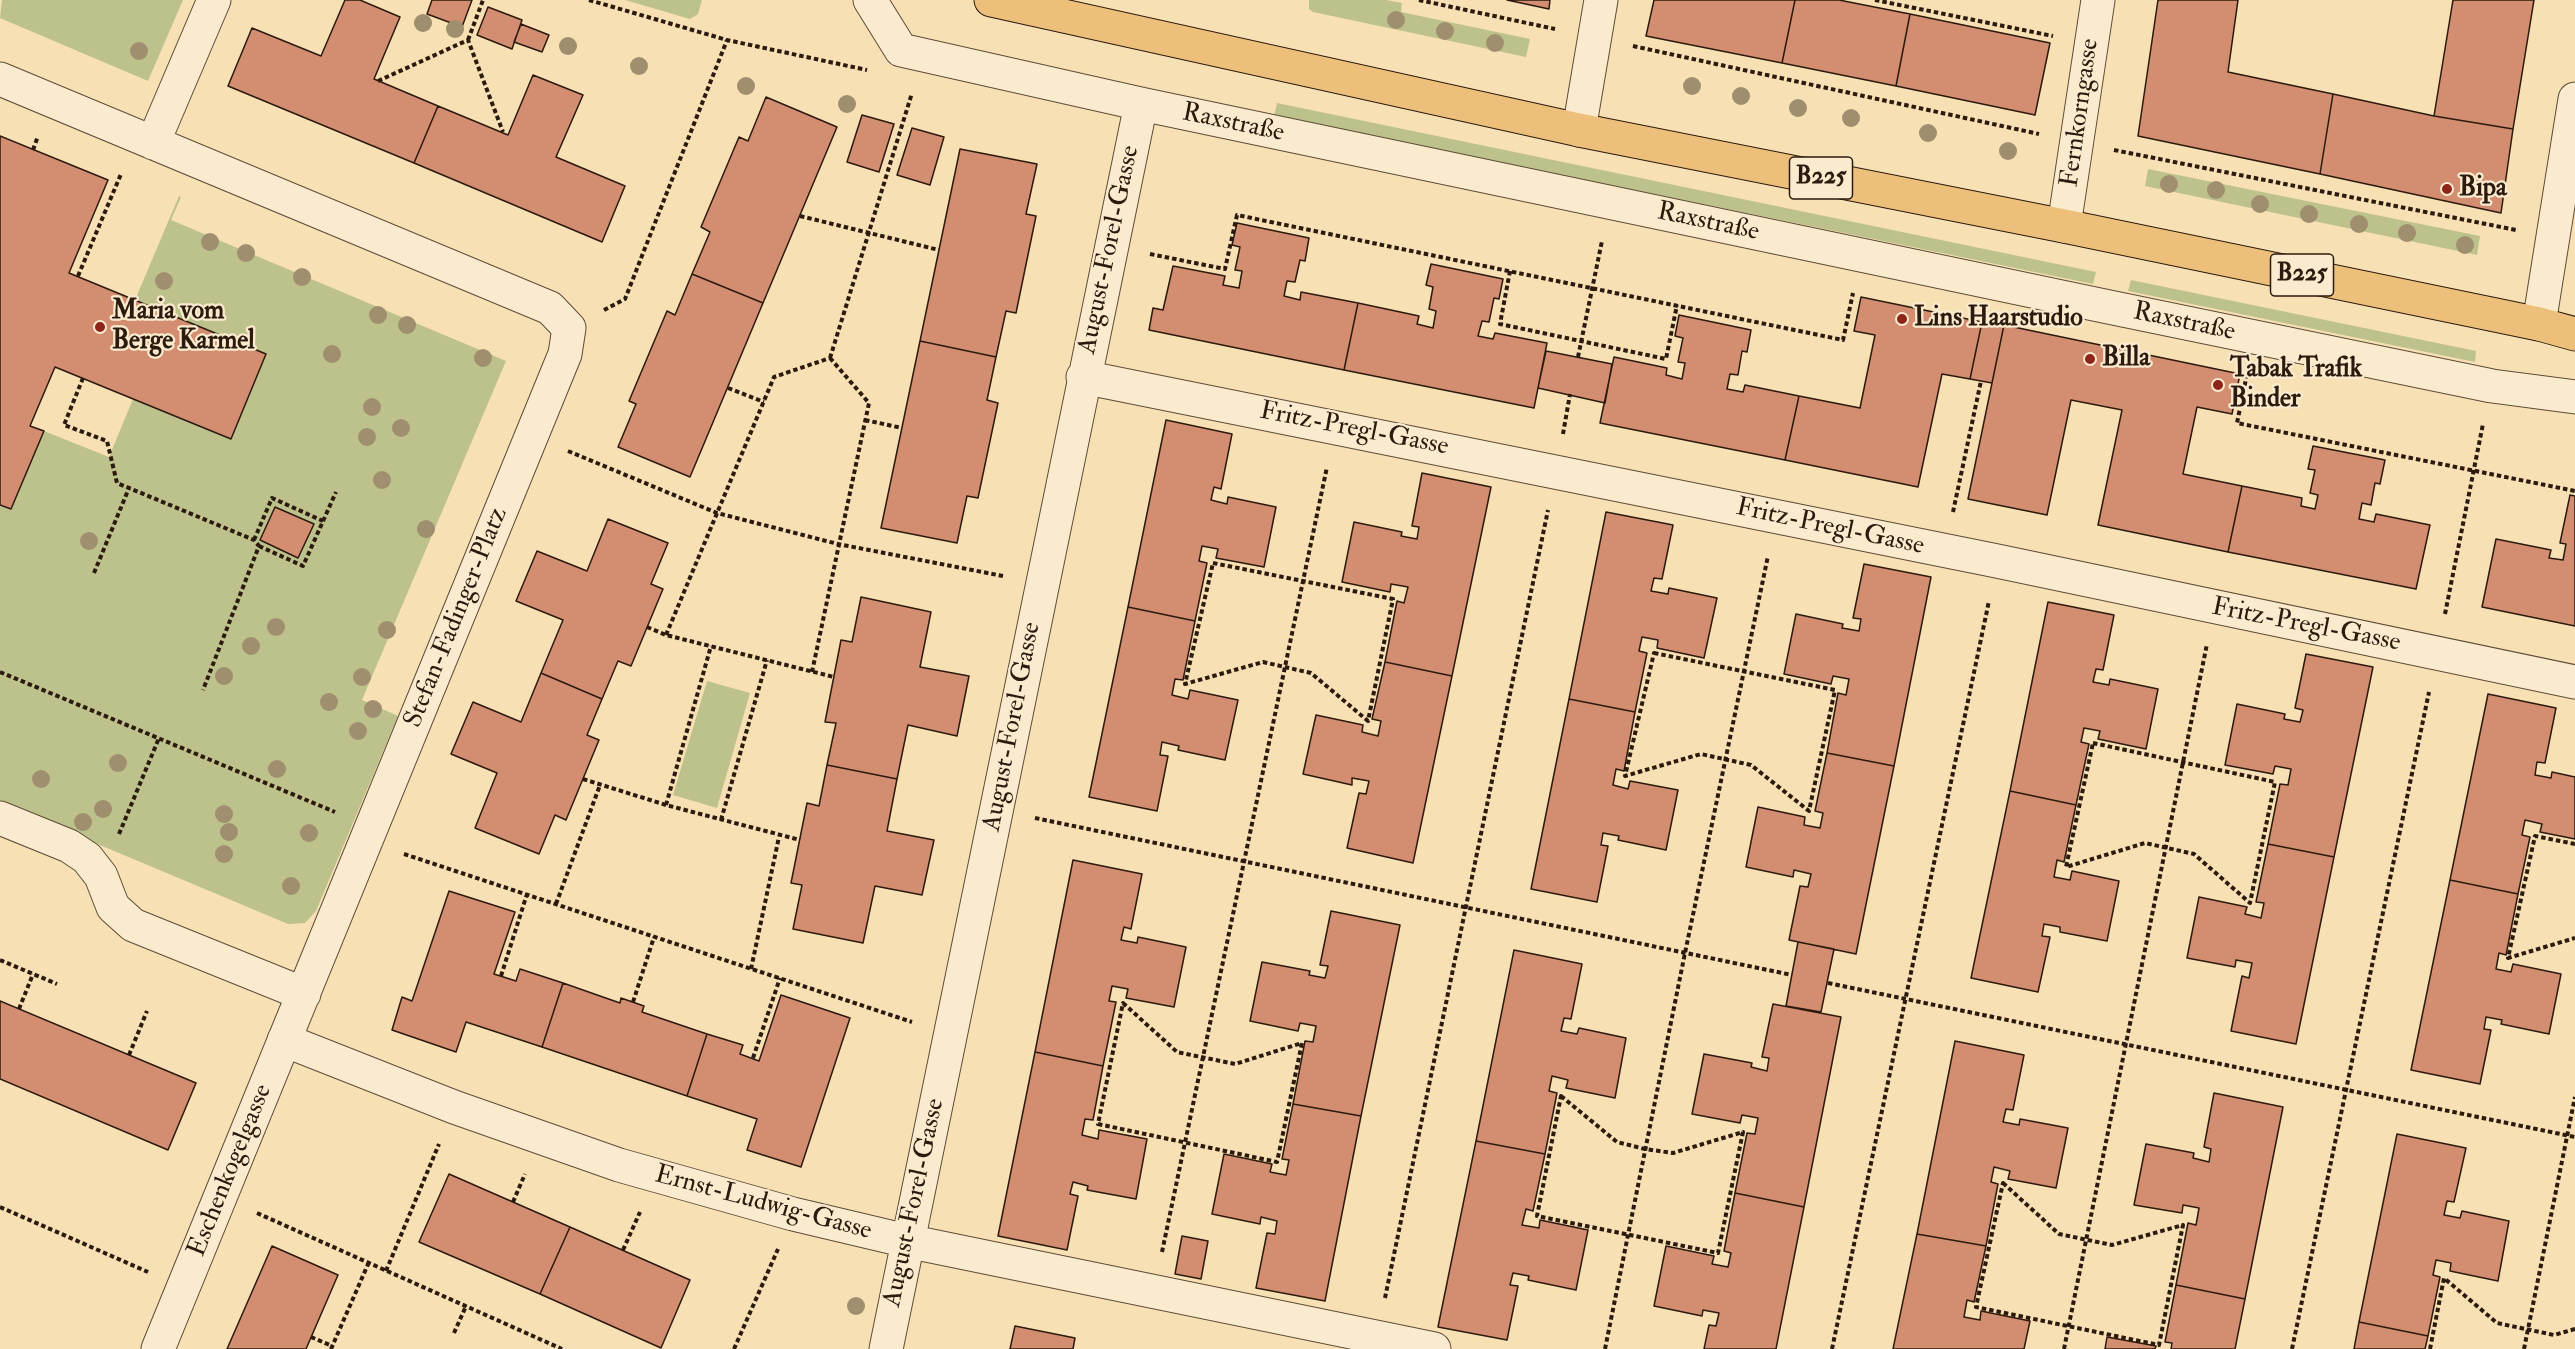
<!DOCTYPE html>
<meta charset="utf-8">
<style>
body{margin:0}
canvas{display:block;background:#f8e0b5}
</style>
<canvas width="2575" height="1349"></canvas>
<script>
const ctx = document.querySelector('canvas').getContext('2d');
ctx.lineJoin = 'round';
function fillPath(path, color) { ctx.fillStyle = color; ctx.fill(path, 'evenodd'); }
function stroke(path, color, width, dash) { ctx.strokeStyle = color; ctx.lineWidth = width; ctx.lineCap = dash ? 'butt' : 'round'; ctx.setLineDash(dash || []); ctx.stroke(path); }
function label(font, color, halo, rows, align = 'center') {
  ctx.font = font + ' "IM FELL Double Pica",serif'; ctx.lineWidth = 4.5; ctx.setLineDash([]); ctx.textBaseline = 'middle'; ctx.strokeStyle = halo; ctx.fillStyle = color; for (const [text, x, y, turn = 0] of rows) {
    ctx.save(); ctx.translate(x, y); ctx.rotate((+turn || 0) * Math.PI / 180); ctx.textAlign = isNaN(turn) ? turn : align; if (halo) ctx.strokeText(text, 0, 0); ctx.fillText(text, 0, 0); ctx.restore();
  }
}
fillPath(new Path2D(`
 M 2,0 L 183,0 L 148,81 L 0,18 Z
 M 625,0 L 702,0 L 698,14 L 690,19 Z
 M 1309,0 L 1386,0 L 1402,3 L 1401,12 L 1530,39 L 1526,57 L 1313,12 L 1309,9 Z
 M 1277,103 L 2096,272 L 2093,284 L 1274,116 Z
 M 2148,169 L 2480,236 L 2477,255 L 2145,186 Z
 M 179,196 L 181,197 L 171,220 L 506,361 L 362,700 L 398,716 L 316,911 L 305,923 L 288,924 L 0,803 L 0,505 L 11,509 L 44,431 L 109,457 L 133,399 L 230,439 L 266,354 L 135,300 Z
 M 2131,280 L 2476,351 L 2475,362 L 2128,291 Z
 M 707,681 L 750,693 L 717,808 L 673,795 Z`), '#bdc28d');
const building = new Path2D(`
 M 345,0 L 360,0 L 400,17 L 374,79 L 438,106 L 414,163 L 228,86 L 252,28 L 321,56 Z
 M 432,0 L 472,0 L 462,27 L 427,14 Z
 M 1507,0 L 1550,0 L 1549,9 Z
 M 1654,0 L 1795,0 L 1782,63 L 1646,36 Z
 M 1795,0 L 1839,0 L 1910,14 L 1896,86 L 1782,63 Z
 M 2158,0 L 2238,0 L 2228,72 L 2333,94 L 2320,174 L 2138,136 Z
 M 2453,0 L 2534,0 L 2513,129 L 2434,116 Z
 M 488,7 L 522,20 L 512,49 L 477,35 Z
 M 1910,14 L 2050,43 L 2035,115 L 1896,86 Z
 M 521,24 L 549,35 L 542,52 L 514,42 Z
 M 533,75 L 583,95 L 556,157 L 625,186 L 602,242 L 414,163 L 438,106 L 508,135 Z
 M 2333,94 L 2434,116 L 2513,129 L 2501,213 L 2320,174 Z
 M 766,97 L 837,127 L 763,303 L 692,274 L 710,232 L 701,227 L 739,137 L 748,141 Z
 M 862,115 L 894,124 L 879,172 L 847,162 Z
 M 912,128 L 944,137 L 930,185 L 897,175 Z
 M 0,136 L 108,180 L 69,273 L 266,354 L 231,439 L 55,367 L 30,426 L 44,431 L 11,509 L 0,505 Z
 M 960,149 L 1037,164 L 1026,214 L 1036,216 L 1016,313 L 1006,311 L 996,357 L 920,341 Z
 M 1237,223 L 1309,238 L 1305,261 L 1300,260 L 1295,282 L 1287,281 L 1284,296 L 1300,300 L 1301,292 L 1358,303 L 1344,370 L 1149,330 L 1153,308 L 1163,310 L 1173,266 L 1225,276 L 1223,285 L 1239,288 L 1242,271 L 1235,270 L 1240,247 L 1232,245 Z
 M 1431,264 L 1503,279 L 1499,299 L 1494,298 L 1489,322 L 1482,321 L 1478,336 L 1493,339 L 1495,333 L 1547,343 L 1534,408 L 1344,370 L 1358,303 L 1419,316 L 1417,324 L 1433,328 L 1436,311 L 1429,309 L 1433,287 L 1426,285 Z
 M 692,274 L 763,303 L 690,477 L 618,447 L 636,404 L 629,401 L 667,311 L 675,315 Z
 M 1861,297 L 1982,322 L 1970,379 L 1942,374 L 1918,487 L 1785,460 L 1799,396 L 1860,408 L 1875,335 L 1854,331 Z
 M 1679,315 L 1751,330 L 1747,352 L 1742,351 L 1738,375 L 1730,374 L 1727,389 L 1743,392 L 1745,385 L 1799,396 L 1785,460 L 1600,423 L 1614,357 L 1667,368 L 1666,375 L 1682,379 L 1685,363 L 1678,362 L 1683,338 L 1675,336 Z
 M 1982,322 L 2004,325 L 1992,383 L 1970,379 Z
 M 2004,325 L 2240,374 L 2232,414 L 2197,407 L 2183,474 L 2242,486 L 2228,552 L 2098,525 L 2122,410 L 2071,400 L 2047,515 L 1968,499 Z
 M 920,341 L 996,357 L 987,400 L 998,403 L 978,498 L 967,496 L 957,543 L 881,528 Z
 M 1546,351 L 1612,364 L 1605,403 L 1538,388 Z
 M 1166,420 L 1232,434 L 1221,489 L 1214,487 L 1211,500 L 1227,504 L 1228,497 L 1276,507 L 1264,567 L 1216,558 L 1218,549 L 1202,546 L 1199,561 L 1207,563 L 1195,621 L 1128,607 Z
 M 2313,446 L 2385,460 L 2380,484 L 2375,483 L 2371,505 L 2362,503 L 2359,519 L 2374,522 L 2376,514 L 2430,525 L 2416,589 L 2228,552 L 2242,486 L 2302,498 L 2301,506 L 2315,509 L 2318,495 L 2310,493 L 2315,470 L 2308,469 Z
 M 1422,473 L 1491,487 L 1452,676 L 1385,662 L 1397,601 L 1404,603 L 1408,587 L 1391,584 L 1390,592 L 1342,582 L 1354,522 L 1402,532 L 1401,536 L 1417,539 L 1419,527 L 1412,526 Z
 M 2570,495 L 2575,496 L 2575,626 L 2482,607 L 2496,539 L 2551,550 L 2549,558 L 2563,560 L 2566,544 L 2560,543 Z
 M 275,507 L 314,524 L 298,558 L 260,540 Z
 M 1606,512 L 1673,525 L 1662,579 L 1654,578 L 1651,591 L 1668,594 L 1669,588 L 1717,598 L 1704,658 L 1657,648 L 1658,640 L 1642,637 L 1639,651 L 1647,653 L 1635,712 L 1569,699 Z
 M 608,519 L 668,543 L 651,584 L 663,589 L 631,666 L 618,661 L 602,699 L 541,673 L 563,620 L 516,601 L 537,551 L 587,571 Z
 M 1864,564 L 1931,577 L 1894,766 L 1827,753 L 1838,693 L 1846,695 L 1849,679 L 1833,676 L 1831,684 L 1784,674 L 1796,614 L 1843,624 L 1842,628 L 1859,631 L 1861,619 L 1853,618 Z
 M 861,597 L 931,612 L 920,667 L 969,676 L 957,736 L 908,725 L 897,779 L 827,765 L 836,723 L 825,722 L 841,640 L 852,642 Z
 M 2048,602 L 2114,615 L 2103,670 L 2096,669 L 2093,682 L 2109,685 L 2110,679 L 2158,689 L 2146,749 L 2098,739 L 2100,731 L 2084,728 L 2081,742 L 2089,744 L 2076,805 L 2010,791 Z
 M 1128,607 L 1195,621 L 1183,680 L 1175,679 L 1172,695 L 1188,699 L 1190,690 L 1238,700 L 1225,760 L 1178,750 L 1179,746 L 1162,742 L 1160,755 L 1168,756 L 1157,811 L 1089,797 Z
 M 2306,654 L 2373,667 L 2334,857 L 2268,844 L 2280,784 L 2288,785 L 2291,769 L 2275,766 L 2273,774 L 2225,765 L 2237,704 L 2285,714 L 2284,719 L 2300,722 L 2303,710 L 2295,708 Z
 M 1385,662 L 1452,676 L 1413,863 L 1347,848 L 1359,793 L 1366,794 L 1369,781 L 1352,778 L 1352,785 L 1303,774 L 1316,715 L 1363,725 L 1362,732 L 1378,736 L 1381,721 L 1372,719 Z
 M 541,673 L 602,699 L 587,735 L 599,740 L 566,820 L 555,815 L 539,854 L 475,828 L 497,773 L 451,754 L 473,702 L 521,722 Z
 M 2488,694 L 2556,708 L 2545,763 L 2537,762 L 2535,775 L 2551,778 L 2552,772 L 2575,777 L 2575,839 L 2540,832 L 2542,824 L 2525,820 L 2522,835 L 2530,837 L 2518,894 L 2450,880 Z
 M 1569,699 L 1635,712 L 1624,771 L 1616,769 L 1613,785 L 1628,789 L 1630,781 L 1678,790 L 1666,850 L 1618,840 L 1619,836 L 1603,833 L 1601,845 L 1608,846 L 1597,902 L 1531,889 Z
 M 1827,753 L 1894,766 L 1856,954 L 1789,940 L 1800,886 L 1808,887 L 1811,874 L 1794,870 L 1793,877 L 1746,867 L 1758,807 L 1805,817 L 1804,825 L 1820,828 L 1823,813 L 1815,811 Z
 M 827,765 L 897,779 L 887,831 L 934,840 L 922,895 L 875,886 L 863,943 L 793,929 L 802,885 L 791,883 L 807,803 L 819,806 Z
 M 2010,791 L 2076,805 L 2064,862 L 2057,860 L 2054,877 L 2070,880 L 2072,871 L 2119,881 L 2107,941 L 2060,932 L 2060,927 L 2044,924 L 2042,936 L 2050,937 L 2038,992 L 1971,978 Z
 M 2268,844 L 2334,857 L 2296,1044 L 2231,1031 L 2242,976 L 2249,978 L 2252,963 L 2236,960 L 2235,967 L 2187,958 L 2199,897 L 2247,907 L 2245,914 L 2261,918 L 2264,903 L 2256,902 Z
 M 1073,860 L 1142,874 L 1131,929 L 1124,927 L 1121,940 L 1137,943 L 1138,937 L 1186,947 L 1174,1007 L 1126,998 L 1128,989 L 1112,986 L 1109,1001 L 1116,1002 L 1103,1066 L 1035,1052 Z
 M 2450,880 L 2518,894 L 2506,955 L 2499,953 L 2496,969 L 2511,972 L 2513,964 L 2561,974 L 2549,1034 L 2501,1024 L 2502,1020 L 2486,1017 L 2484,1029 L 2491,1030 L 2480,1084 L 2411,1070 Z
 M 449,891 L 515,912 L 494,974 L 516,981 L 520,969 L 563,983 L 542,1047 L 466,1022 L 456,1052 L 392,1030 L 402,997 L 412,1001 Z
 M 1331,911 L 1400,925 L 1361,1116 L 1293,1104 L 1305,1041 L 1313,1042 L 1316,1026 L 1300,1023 L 1298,1031 L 1250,1021 L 1262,962 L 1310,971 L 1309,975 L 1325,978 L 1328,966 L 1320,965 Z
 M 1798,942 L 1834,949 L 1821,1012 L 1786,1006 Z
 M 1514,950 L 1582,964 L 1571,1019 L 1564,1018 L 1561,1031 L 1577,1034 L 1579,1028 L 1626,1038 L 1615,1098 L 1566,1088 L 1568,1080 L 1552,1076 L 1549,1091 L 1557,1093 L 1545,1154 L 1476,1141 Z
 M 563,983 L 620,1003 L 621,998 L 644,1006 L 642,1012 L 707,1034 L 687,1096 L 542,1047 Z
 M 781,995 L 850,1018 L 801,1167 L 747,1150 L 757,1119 L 687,1096 L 707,1034 L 743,1045 L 740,1054 L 759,1061 Z
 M 0,1001 L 196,1083 L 168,1150 L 0,1079 Z
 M 1773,1004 L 1841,1017 L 1804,1207 L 1735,1193 L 1747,1133 L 1755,1134 L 1758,1118 L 1742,1115 L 1740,1123 L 1692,1114 L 1704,1054 L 1752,1063 L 1751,1067 L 1767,1071 L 1769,1058 L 1762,1057 Z
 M 1955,1041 L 2024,1055 L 2013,1110 L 2006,1109 L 2003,1122 L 2019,1125 L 2020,1119 L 2068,1128 L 2056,1188 L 2008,1179 L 2010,1171 L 1994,1167 L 1991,1182 L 1998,1184 L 1986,1246 L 1917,1234 Z
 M 1035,1052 L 1103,1066 L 1093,1120 L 1085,1119 L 1082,1135 L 1098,1139 L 1099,1130 L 1147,1139 L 1136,1199 L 1087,1190 L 1088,1186 L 1073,1182 L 1070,1194 L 1078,1196 L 1067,1250 L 998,1236 Z
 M 2214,1093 L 2283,1107 L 2245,1299 L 2176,1285 L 2188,1223 L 2196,1225 L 2199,1208 L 2183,1205 L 2182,1213 L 2134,1205 L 2146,1144 L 2194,1153 L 2193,1158 L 2209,1162 L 2211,1149 L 2204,1147 Z
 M 1293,1104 L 1361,1116 L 1325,1301 L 1256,1288 L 1267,1233 L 1275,1234 L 1277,1221 L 1261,1217 L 1260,1224 L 1212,1214 L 1224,1154 L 1272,1164 L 1270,1172 L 1286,1175 L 1289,1160 L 1282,1159 Z
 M 2397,1134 L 2466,1148 L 2454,1202 L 2447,1201 L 2444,1215 L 2460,1218 L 2462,1211 L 2509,1221 L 2498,1281 L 2450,1271 L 2451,1263 L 2436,1260 L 2433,1275 L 2440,1277 L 2428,1336 L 2359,1322 Z
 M 1476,1141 L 1545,1154 L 1533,1211 L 1526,1209 L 1522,1225 L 1539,1228 L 1540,1220 L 1588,1230 L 1576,1290 L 1528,1280 L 1529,1276 L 1513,1273 L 1510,1285 L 1518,1286 L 1507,1340 L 1438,1327 Z
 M 449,1174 L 570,1227 L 540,1294 L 419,1242 Z
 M 1735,1193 L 1804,1207 L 1776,1349 L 1704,1349 L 1709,1325 L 1716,1326 L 1719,1313 L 1703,1310 L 1702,1316 L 1654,1306 L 1666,1246 L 1714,1256 L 1712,1264 L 1728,1267 L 1731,1253 L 1724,1251 Z
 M 570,1227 L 690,1280 L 661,1348 L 540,1294 Z
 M 1917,1234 L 1986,1246 L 1974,1302 L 1967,1300 L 1964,1317 L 1980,1320 L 1981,1311 L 2030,1321 L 2024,1349 L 1893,1349 Z
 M 1182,1236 L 1208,1241 L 1201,1279 L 1175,1274 Z
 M 272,1246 L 338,1275 L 306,1349 L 227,1349 Z
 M 2176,1285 L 2245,1299 L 2235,1349 L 2171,1349 L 2172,1343 L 2165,1342 Z
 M 2359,1322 L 2428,1336 L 2425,1349 L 2354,1349 Z
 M 1015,1326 L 1075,1338 L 1073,1349 L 1010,1349 Z
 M 2107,1337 L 2156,1346 L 2155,1349 L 2105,1349 Z`);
fillPath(building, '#d38d71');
stroke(building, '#2b1a0d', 1.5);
const minor = new Path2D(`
 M 870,0 L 901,50 L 1141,104 L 2104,306 L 2492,386 L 2575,397
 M 0,79 L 550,308 L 569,328 L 565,354 L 158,1349
 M 1579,130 L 1601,0
 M 153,143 L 214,0
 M 2064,226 L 2098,0
 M 2539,324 L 2575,99
 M 1083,377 L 1997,561 L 2575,682
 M 0,818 L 69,846 L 87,858 L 101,876 L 113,907 L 133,925 L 304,994
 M 284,1040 L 454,1107 L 619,1165 L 793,1214 L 907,1241 L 1434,1349
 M 886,1349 L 1141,104`);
const major = new Path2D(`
 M 991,0 L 1579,130 L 2064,226 L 2539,324 L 2575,334`);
stroke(minor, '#5e4c37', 35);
stroke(major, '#2b1a0d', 35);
stroke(new Path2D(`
 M 589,0 L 727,40 L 867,70
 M 1419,0 L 1555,29
 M 1875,0 L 2053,36
 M 468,40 L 483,0
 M 1633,46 L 2039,134
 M 378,81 L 468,40 L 503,132
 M 33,150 L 38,136
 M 2114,150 L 2516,230
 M 800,216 L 939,250
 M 1150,254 L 1225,269 L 1237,215 L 1843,340 L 1853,293
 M 1510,271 L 1500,324 L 1666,359 L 1677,305
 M 78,276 L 121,174
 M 604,310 L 625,299 L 727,40
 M 1578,357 L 1602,241
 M 830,358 L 912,93
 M 2247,374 L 2237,423 L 2575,491
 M 83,378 L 64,425 L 107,441 L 117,483 L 254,540 L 259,546 L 203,690
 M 728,388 L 764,402
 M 865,420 L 902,428
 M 1563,434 L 1570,394
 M 568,451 L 717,513 L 838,544 L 1003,576
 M 1953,512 L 1981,381
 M 254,540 L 272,498 L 323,521
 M 259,546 L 303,566 L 336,492
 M 1213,563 L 1393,599 L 1368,721 L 1311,673 L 1263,662 L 1185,684 Z
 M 94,573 L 129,488
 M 2445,614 L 2483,424
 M 647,627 L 666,635 L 834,677
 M 666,635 L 774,377 L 830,358
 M 1654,653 L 1835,690 L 1809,811 L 1751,765 L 1701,754 L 1625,776 Z
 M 0,672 L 335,812
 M 812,672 L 869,403 L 830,358
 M 2093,743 L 2275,782 L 2250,903 L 2194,854 L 2145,843 L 2066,867 Z
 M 583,779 L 666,805 L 800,840
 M 666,805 L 711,646
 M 1035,818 L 1792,975
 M 721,820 L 767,660
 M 119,834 L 159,738
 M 2575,844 L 2535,836 L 2508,958 L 2575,938
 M 404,854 L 912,1022
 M 556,904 L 600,785
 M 0,960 L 57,984
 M 751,969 L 779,837
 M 501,976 L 527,894
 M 1828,983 L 2575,1137
 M 633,1002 L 654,937
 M 1123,1003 L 1177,1052 L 1235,1064 L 1302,1043 L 1277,1162 L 1098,1124 Z
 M 19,1009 L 33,974
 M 129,1055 L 147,1011
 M 753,1058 L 780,978
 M 1561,1096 L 1617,1142 L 1645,1149 L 1673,1153 L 1743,1132 L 1718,1253 L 1537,1216 Z
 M 2003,1183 L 2059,1234 L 2112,1245 L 2183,1225 L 2159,1345 L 1976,1307 Z
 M 513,1202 L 525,1174
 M 0,1207 L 148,1272
 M 257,1213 L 562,1349
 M 623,1250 L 640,1212
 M 1162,1252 L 1327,467
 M 386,1271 L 439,1144
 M 1385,1298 L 1548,510
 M 454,1333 L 466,1306
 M 311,1337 L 332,1346
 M 331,1349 L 369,1262
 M 734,1349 L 778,1249
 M 1605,1349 L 1685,953 L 1768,556
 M 1832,1349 L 1989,601
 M 2064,1349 L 2207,644
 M 2292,1349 L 2429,692
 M 2430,1349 L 2444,1278 L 2497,1323 L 2554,1335 L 2575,1329
 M 2524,1349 L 2575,1097`), '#2b1a0d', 4, [4.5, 3]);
stroke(minor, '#faebcf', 33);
stroke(major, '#ecc07a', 33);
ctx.fillStyle = '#9f8f6e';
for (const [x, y] of [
 [1396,20],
 [423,23],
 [455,29],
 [1445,31],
 [1495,43],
 [568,46],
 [139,51],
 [639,66],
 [746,86],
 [1692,86],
 [1741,96],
 [847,104],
 [1798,108],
 [1851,118],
 [1928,133],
 [2008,151],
 [2169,184],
 [2216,190],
 [2260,204],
 [2309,214],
 [2359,224],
 [2407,233],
 [210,242],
 [2465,245],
 [246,253],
 [302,277],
 [164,281],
 [378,315],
 [407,325],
 [332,354],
 [483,358],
 [372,407],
 [401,428],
 [367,437],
 [382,480],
 [426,529],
 [89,541],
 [276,627],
 [387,630],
 [251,646],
 [224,676],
 [362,677],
 [329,702],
 [373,709],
 [358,731],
 [118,763],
 [277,769],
 [41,779],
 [103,809],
 [224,814],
 [83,822],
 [229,832],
 [309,833],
 [224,854],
 [291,886],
 [856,1306]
]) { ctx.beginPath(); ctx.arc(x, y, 9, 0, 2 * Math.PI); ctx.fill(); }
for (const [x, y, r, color] of [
 [2447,189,6,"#8f2418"],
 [1902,319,6,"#8f2418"],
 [100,327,6,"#8f2418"],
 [2090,359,6,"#8f2418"],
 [2218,385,6,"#8f2418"]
]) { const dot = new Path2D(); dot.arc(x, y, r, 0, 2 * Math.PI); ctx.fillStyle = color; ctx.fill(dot); stroke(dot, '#faebcf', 2); }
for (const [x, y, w] of [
 [1821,178,63],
 [2302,275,63]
]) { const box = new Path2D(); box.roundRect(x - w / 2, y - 21, w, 42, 4.5); ctx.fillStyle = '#faebcf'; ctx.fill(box); stroke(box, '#2b1a0d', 1.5); }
label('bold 24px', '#2b1a0d', null, [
 ["B225",1821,178],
 ["B225",2302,275]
]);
label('26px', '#2b1a0d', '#faebcf', [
 ["Fernkorngasse",2081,113,-82],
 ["Raxstraße",1233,124,12],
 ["Raxstraße",1708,223,12],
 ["August-Forel-Gasse",1110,250,-78],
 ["Raxstraße",2184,323,12],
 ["Fritz-Pregl-Gasse",1354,430,11],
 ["Fritz-Pregl-Gasse",1830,528,12],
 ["Stefan-Fadinger-Platz",457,618,-68],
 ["Fritz-Pregl-Gasse",2306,626,11],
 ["August-Forel-Gasse",1013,727,-79],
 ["Eschenkogelgasse",231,1171,-68],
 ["August-Forel-Gasse",915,1203,-78],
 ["Ernst-Ludwig-Gasse",763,1204,15]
]);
label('bold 26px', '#2b1a0d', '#faebcf', [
 ["Bipa",2459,189],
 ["Maria vom",112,312],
 ["Berge Karmel",112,342],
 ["Lins Haarstudio",1914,319],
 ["Billa",2102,359],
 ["Tabak Trafik",2230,370],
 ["Binder",2230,400]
], 'left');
</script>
